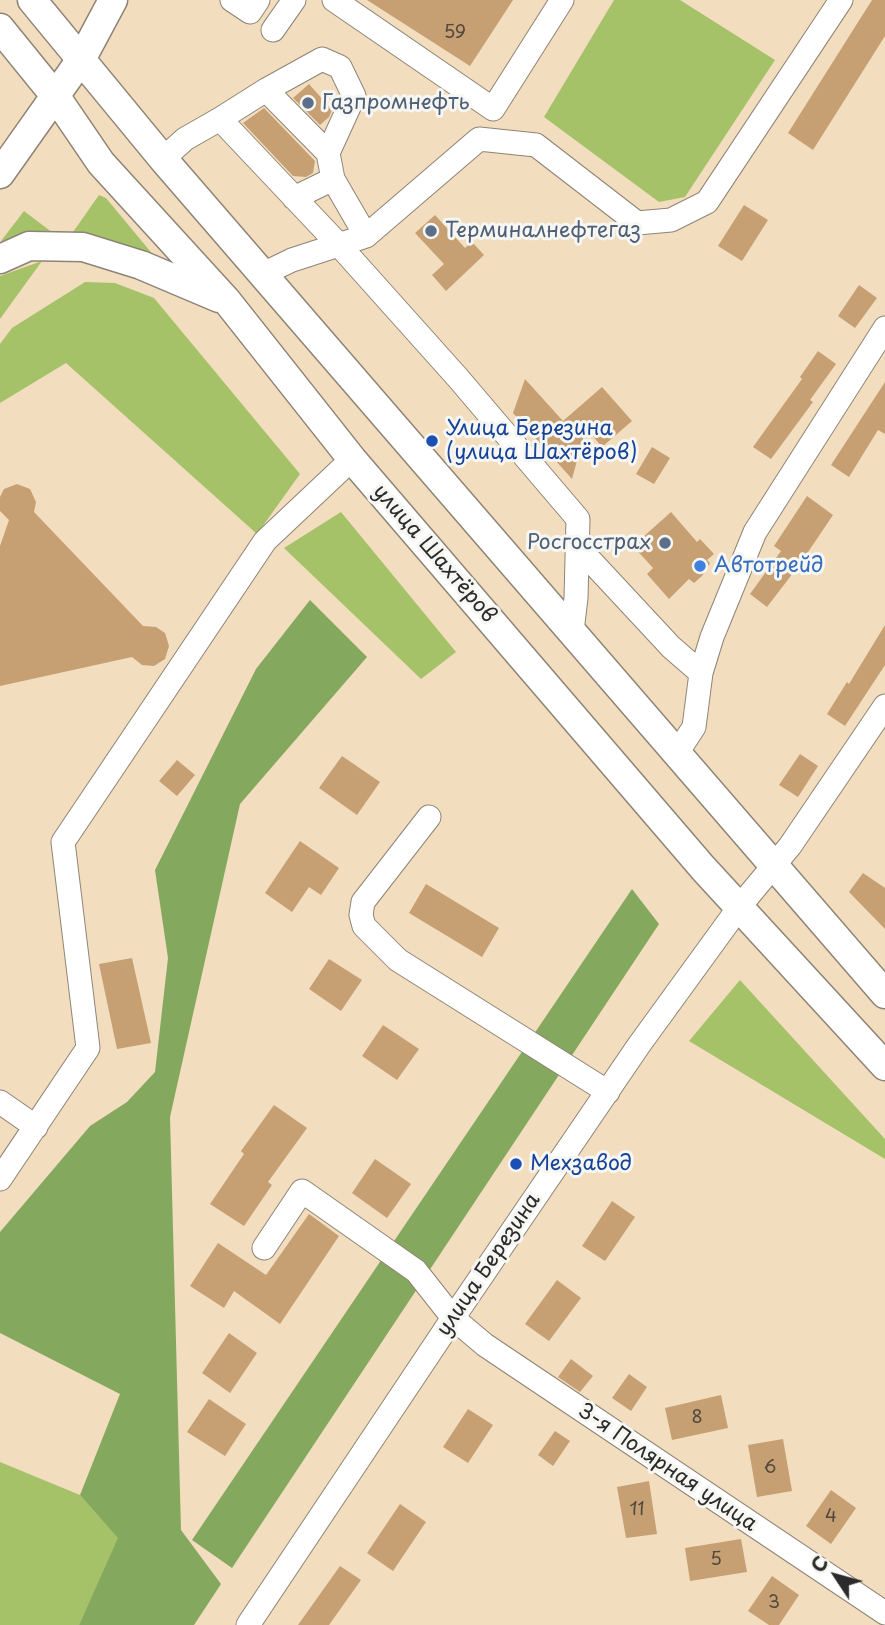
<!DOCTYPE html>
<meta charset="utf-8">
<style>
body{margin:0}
#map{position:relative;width:885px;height:1625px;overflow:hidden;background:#f2ddbf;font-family:"Playpen Sans",sans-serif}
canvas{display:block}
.north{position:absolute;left:801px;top:1541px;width:70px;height:70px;-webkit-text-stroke:5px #f6f6f2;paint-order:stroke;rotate:306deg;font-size:19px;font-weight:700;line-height:28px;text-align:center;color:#2b2b2b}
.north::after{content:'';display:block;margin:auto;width:24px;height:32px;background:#2b2b2b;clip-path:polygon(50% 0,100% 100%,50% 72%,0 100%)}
</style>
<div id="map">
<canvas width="885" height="1625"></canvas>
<div class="north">С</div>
</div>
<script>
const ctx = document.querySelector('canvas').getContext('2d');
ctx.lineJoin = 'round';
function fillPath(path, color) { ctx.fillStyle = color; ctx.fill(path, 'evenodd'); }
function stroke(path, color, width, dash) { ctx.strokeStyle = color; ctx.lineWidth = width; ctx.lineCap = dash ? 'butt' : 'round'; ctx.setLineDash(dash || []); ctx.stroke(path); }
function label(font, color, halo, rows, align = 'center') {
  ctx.font = font + ' "Playpen Sans",sans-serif'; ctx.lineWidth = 6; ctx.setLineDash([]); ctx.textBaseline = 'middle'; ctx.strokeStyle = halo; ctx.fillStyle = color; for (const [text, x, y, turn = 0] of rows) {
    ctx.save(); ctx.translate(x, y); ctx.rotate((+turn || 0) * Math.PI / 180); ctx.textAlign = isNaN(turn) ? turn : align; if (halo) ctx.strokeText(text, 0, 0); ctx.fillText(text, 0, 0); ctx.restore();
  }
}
fillPath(new Path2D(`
 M 614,0 L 680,0 L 775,60 L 685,197 L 659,202 L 544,117 Z
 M 99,195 L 106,198 L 160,263 L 73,232 Z
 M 24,211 L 53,233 L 1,241 Z
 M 42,261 L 0,319 L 0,276 Z
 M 85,282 L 115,283 L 154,298 L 300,474 L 257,534 L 66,363 L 0,403 L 0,344 L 12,328 Z
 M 341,512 L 456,652 L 421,679 L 284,548 Z
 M 740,980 L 885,1139 L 885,1159 L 689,1041 Z
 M 0,1462 L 80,1495 L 119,1538 L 79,1625 L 0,1625 Z`), '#a6c269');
fillPath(new Path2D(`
 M 310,600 L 367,657 L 240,804 L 170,1117 L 181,1530 L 221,1584 L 194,1625 L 79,1625 L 118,1538 L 80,1495 L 120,1394 L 0,1333 L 0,1232 L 90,1126 L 127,1102 L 155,1072 L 168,958 L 155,870 L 256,669 Z
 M 632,889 L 659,924 L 232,1568 L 192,1540 Z`), '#84a85d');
fillPath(new Path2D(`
 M 367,0 L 513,0 L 470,66 Z
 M 872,0 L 885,0 L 885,36 L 813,150 L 788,133 Z
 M 309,84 L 332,110 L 329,117 L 320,125 L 293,98 Z
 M 264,108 L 315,161 L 313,173 L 306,177 L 293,176 L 243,123 Z
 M 744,205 L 768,220 L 742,261 L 718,246 Z
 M 435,215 L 465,248 L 472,242 L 484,255 L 446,291 L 432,275 L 444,264 L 415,233 Z
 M 859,285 L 877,298 L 855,328 L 838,316 Z
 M 818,351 L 836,364 L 810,400 L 813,402 L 771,459 L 753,447 L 802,379 L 800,377 Z
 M 525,379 L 563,421 L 602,387 L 632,421 L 602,447 L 586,428 L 572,479 L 513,413 Z
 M 885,382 L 885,434 L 878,430 L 849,477 L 831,465 Z
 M 652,447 L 670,458 L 654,484 L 636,474 Z
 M 17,484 L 30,489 L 36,502 L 34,512 L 143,626 L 156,627 L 165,633 L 169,646 L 165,659 L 154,666 L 142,665 L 132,657 L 0,686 L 0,546 L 9,520 L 0,511 L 0,497 L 4,489 Z
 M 807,496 L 833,515 L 800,564 L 767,607 L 750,594 L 781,551 L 774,546 Z
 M 671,512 L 697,542 L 700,539 L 714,554 L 707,560 L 710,563 L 702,576 L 694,583 L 689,579 L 669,599 L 647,574 L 653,568 L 633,546 Z
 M 885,625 L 885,665 L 845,726 L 827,714 L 847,682 L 849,684 Z
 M 800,754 L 818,766 L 798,797 L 779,785 Z
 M 342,756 L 380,782 L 357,815 L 319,788 Z
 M 177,760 L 195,775 L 177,796 L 159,781 Z
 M 300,841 L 339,868 L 321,895 L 309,887 L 292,912 L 265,893 Z
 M 863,873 L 885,888 L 885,929 L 849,892 Z
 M 426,884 L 499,928 L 482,957 L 409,913 Z
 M 132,958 L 151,1043 L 117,1049 L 99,964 Z
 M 329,959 L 362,980 L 341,1011 L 309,989 Z
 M 383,1025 L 419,1049 L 397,1080 L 362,1056 Z
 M 274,1105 L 307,1128 L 268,1182 L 272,1185 L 244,1226 L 210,1204 L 244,1154 L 241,1151 Z
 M 375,1159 L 411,1184 L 387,1218 L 352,1193 Z
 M 612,1201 L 635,1217 L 605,1261 L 582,1246 Z
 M 309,1214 L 339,1236 L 280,1324 L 234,1291 L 224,1308 L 190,1286 L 218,1243 L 266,1275 Z
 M 557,1280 L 581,1298 L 549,1341 L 525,1324 Z
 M 229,1333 L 257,1353 L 230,1393 L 202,1373 Z
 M 571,1359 L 593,1376 L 580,1392 L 558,1377 Z
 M 629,1374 L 647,1387 L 631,1411 L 612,1398 Z
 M 721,1395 L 728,1428 L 672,1440 L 665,1408 Z
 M 209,1399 L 246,1424 L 225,1456 L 187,1432 Z
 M 468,1409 L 493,1425 L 468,1463 L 443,1447 Z
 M 555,1431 L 570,1441 L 553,1466 L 538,1455 Z
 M 783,1439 L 792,1491 L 757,1497 L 748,1445 Z
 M 649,1481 L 657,1534 L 626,1538 L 617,1487 Z
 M 831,1490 L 856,1508 L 831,1544 L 806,1526 Z
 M 400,1504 L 426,1522 L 393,1571 L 367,1553 Z
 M 741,1539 L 747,1572 L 690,1581 L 685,1548 Z
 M 340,1566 L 361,1580 L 329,1625 L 298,1625 Z
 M 772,1576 L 799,1595 L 779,1625 L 769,1625 L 748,1611 Z`), '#c6a072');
const minor = new Path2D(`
 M 232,0 L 250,12 L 258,0
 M 334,0 L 493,109 L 562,0
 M 273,30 L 294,0
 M 266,90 L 328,153
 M 220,119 L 266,90 L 322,59 L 340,67 L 354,96 L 328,153 L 333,179 L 294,198
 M 163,159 L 185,139 L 220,119 L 339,245 L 458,378 L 578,519 L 576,598 L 572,631
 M 333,179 L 366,236
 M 263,274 L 292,260 L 366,236 L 479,139 L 536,145 L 637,223 L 671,220 L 707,202 L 841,0
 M 577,546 L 671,647 L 701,673
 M 677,753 L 694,727 L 701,673 L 712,637 L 755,532 L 885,328
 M 429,817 L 363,902 L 361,915 L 364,926 L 398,960 L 608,1092
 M 0,1102 L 36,1127
 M 0,1179 L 88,1048 L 63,842 L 265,541 L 352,459
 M 264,1248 L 302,1191 L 416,1271 L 453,1318 L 485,1345 L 885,1613
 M 248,1625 L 453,1318 L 639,1045 L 740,906 L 790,846 L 885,706`);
const major = new Path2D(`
 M 32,0 L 163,159 L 885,994
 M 0,28 L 56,97 L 101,163 L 227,301 L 352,459 L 703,868 L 885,1066
 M 0,174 L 82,58 L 113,0
 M 0,259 L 29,246 L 83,247 L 141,265 L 219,298`);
stroke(minor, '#8e8475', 25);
stroke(major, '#8e8475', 31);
stroke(minor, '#fff', 23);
stroke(major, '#fff', 28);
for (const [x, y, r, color] of [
 [308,103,7,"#5c6f8a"],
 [431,231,7,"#5c6f8a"],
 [432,441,7,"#1a4fb4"],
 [665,543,7,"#5c6f8a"],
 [700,566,7,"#3f7fe0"],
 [516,1164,7,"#1a4fb4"]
]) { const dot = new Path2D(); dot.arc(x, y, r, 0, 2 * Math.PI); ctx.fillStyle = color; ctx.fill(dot); stroke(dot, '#f6f6f2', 2.5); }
label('18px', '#52483d', null, [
 ["59",455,33],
 ["8",697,1418],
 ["6",770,1468],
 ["11",637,1510],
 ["4",831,1517],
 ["5",716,1560],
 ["3",774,1603]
]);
label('21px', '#4e5e75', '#f6f6f2', [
 ["Газпромнефть",322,103],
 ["Терминалнефтегаз",445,231],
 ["Росгосстрах",651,543,"right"]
], 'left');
label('21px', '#164399', '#f6f6f2', [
 ["Улица Березина",446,429],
 ["(улица Шахтёров)",446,453],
 ["Мехзавод",530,1164]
], 'left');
label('21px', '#2b2b2b', '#f6f6f2', [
 ["улица Шахтёров",434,554,49],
 ["улица Березина",489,1265,-56],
 ["3-я Полярная улица",667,1468,34]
]);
label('21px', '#366cbe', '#f6f6f2', [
 ["Автотрейд",714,566]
], 'left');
</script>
